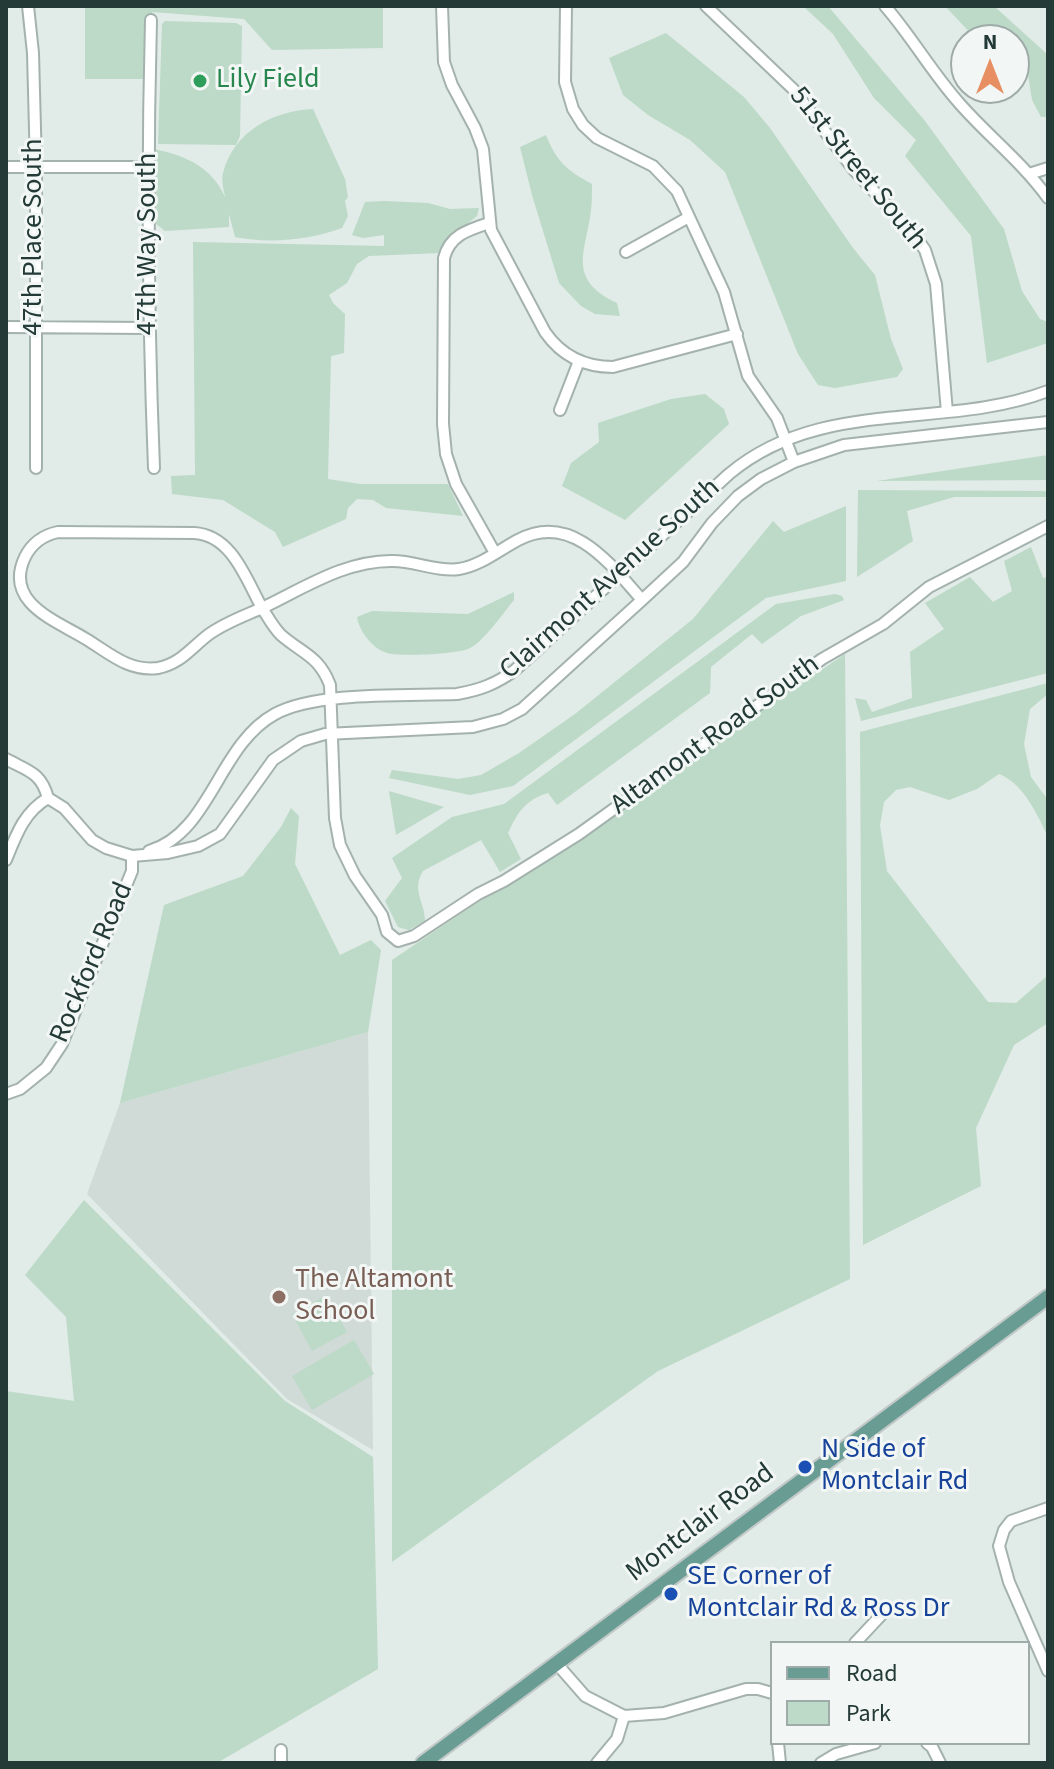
<!DOCTYPE html>
<style>
body{margin:0}
#map{position:relative;width:1054px;height:1769px;overflow:hidden;background:#e1ebe7;font-family:"Source Sans 3",sans-serif}
canvas{display:block}
.frame{position:absolute;inset:0;border:8px solid #233a36;pointer-events:none}
.legend{position:absolute;left:770px;top:1641px;width:260px;height:104px;box-sizing:border-box;background:#f2f7f5;border:2px solid #9faba9;margin:0;padding:10px 14px;list-style:none;font-size:24px;color:#233a36}
.legend li{display:flex;align-items:center;gap:16px;height:40px}
.legend b{width:40px;border:2px solid #9faba9}
.north{position:absolute;left:950px;top:24px;width:80px;height:80px;box-sizing:border-box;background:#f2f7f5;border:2px solid #9faba9;border-radius:50%;rotate:0deg;font-size:22px;font-weight:700;line-height:32px;text-align:center;color:#233a36}
.north::after{content:'';display:block;margin:auto;width:28px;height:36px;background:#e78f63;clip-path:polygon(50% 0,100% 100%,50% 72%,0 100%)}
</style>
<div id="map">
<canvas width="1054" height="1769"></canvas>
<div class="frame"></div>
<ul class="legend">
<li><b style="height:10px;background:#699d94"></b>Road</li>
<li><b style="height:22px;background:#bcdac7"></b>Park</li>
</ul>
<div class="north">N</div>
</div>
<script>
const ctx = document.querySelector('canvas').getContext('2d');
ctx.lineJoin = 'round';
function fillPath(path, color) { ctx.fillStyle = color; ctx.fill(path, 'evenodd'); }
function stroke(path, color, width, dash) { ctx.strokeStyle = color; ctx.lineWidth = width; ctx.lineCap = dash ? 'butt' : 'round'; ctx.setLineDash(dash || []); ctx.stroke(path); }
function label(font, color, halo, rows, align = 'center') {
  ctx.font = font + ' "Source Sans 3",sans-serif'; ctx.lineWidth = 6; ctx.setLineDash([]); ctx.textBaseline = 'middle'; ctx.strokeStyle = halo; ctx.fillStyle = color; for (const [text, x, y, turn = 0] of rows) {
    ctx.save(); ctx.translate(x, y); ctx.rotate((+turn || 0) * Math.PI / 180); ctx.textAlign = isNaN(turn) ? turn : align; if (halo) ctx.strokeText(text, 0, 0); ctx.fillText(text, 0, 0); ctx.restore();
  }
}
fillPath(new Path2D(`
 M 368,1032 L 373,1450 L 287,1399 L 87,1194 L 120,1103 Z`), '#d0dad6');
fillPath(new Path2D(`
 M 85,6 L 383,6 L 383,48 L 272,50 L 244,19 L 152,12 L 145,79 L 85,79 Z
 M 803,6 L 828,6 L 925,121 L 1004,229 L 1022,291 L 1040,319 L 1048,322 L 1048,343 L 987,363 L 971,236 L 905,156 L 916,140 L 874,98 L 833,34 Z
 M 945,6 L 994,6 L 1048,55 L 1048,117 L 1041,117 L 1032,100 L 1027,68 L 1014,56 L 1014,40 L 996,40 L 988,33 L 974,37 Z
 M 165,21 L 236,23 L 242,26 L 240,136 L 236,145 L 158,144 L 162,24 Z
 M 666,33 L 744,97 L 770,128 L 853,248 L 875,275 L 891,339 L 903,369 L 897,377 L 835,388 L 818,385 L 798,354 L 725,172 L 690,140 L 648,115 L 623,95 L 609,58 Z
 M 313,109 L 345,179 L 348,197 L 345,201 L 348,216 L 342,228 C 310,240 269,244 235,237 L 229,214 L 229,227 L 165,231 L 155,223 L 153,149 C 185,155 212,167 225,197 C 224,190 221,181 223,173 C 234,131 273,111 313,109 Z
 M 546,135 C 557,163 567,170 592,184 C 592,192 592,201 591,210 C 586,252 566,279 617,303 L 620,316 L 595,314 L 581,306 L 559,283 L 532,195 L 520,147 Z
 M 384,201 L 428,203 L 450,209 L 479,208 L 477,216 L 444,243 L 441,253 L 369,256 L 357,264 L 347,283 L 329,295 L 333,303 L 345,314 L 344,353 L 331,356 L 328,479 L 360,484 L 448,484 L 463,516 L 386,508 L 373,500 L 357,499 L 348,508 L 346,519 L 283,547 L 275,532 L 223,500 L 172,494 L 171,476 L 195,475 L 193,242 L 384,246 L 384,235 L 363,238 L 352,235 L 365,202 Z
 M 705,394 L 724,409 L 729,424 L 625,520 L 562,486 L 571,463 L 599,442 L 598,423 L 671,399 Z
 M 1048,455 L 1048,480 L 877,481 Z
 M 858,490 L 1044,491 L 1048,492 L 1048,497 L 954,497 L 907,511 L 913,541 L 857,577 Z
 M 846,506 L 846,581 L 766,598 L 513,786 L 470,795 L 389,778 L 392,770 L 458,779 L 481,775 L 519,753 L 575,714 L 693,619 L 773,521 L 784,532 Z
 M 1031,547 L 1043,578 L 1048,577 L 1048,673 L 861,721 L 855,698 L 866,700 L 872,712 L 912,698 L 910,652 L 944,629 L 925,603 L 970,577 L 993,602 L 1012,591 L 1004,561 Z
 M 514,592 L 514,600 C 504,612 482,644 468,649 C 455,654 400,657 387,653 C 373,649 359,631 357,617 L 372,611 L 468,614 Z
 M 835,594 L 842,596 L 844,600 L 801,616 L 762,644 L 752,634 L 711,667 L 710,693 L 557,805 L 548,793 C 525,800 518,812 508,833 L 521,859 L 500,872 L 481,840 L 423,871 C 411,890 425,902 425,921 L 409,930 L 398,927 L 385,901 L 402,878 L 392,858 L 452,817 L 504,804 L 776,604 Z
 M 845,654 L 850,1279 L 658,1371 L 392,1562 L 392,960 Z
 M 1048,683 L 1048,694 L 1030,709 L 1024,744 L 1031,777 L 1048,800 L 1048,837 C 1037,814 1024,784 999,774 L 977,789 L 949,800 L 910,787 L 896,790 L 884,802 L 880,825 L 887,871 L 988,1002 L 1016,1003 L 1048,975 L 1048,1023 L 1014,1045 L 976,1128 L 981,1186 L 863,1245 L 860,732 Z
 M 389,791 L 444,807 L 396,835 Z
 M 291,808 L 299,816 L 295,864 L 340,955 L 371,940 L 381,950 L 368,1032 L 120,1103 L 164,905 L 243,876 L 281,827 Z
 M 84,1200 L 285,1401 L 373,1457 L 378,1669 L 217,1763 L 6,1763 L 6,1391 L 74,1401 L 66,1317 L 25,1275 Z
 M 327,1295 L 347,1332 L 312,1351 L 292,1314 Z
 M 354,1340 L 374,1374 L 312,1410 L 292,1376 Z`), '#bcdac7');
const minor = new Path2D(`
 M 28,6 L 33,53 L 36,167 L 36,468
 M 442,6 L 444,62 L 452,85 L 475,128 L 483,149 L 491,230 L 545,332 C 561,355 584,367 613,367 L 737,334
 M 566,6 L 565,82 L 573,109 L 583,125 L 597,138 L 653,166 L 677,191 L 724,292 L 748,376 L 777,418 L 794,462
 M 706,6 L 793,89 L 854,170 L 913,233 L 925,250 L 936,284 L 947,412
 M 885,6 C 912,37 932,73 960,104 C 988,136 1022,162 1048,198
 M 151,20 C 147,170 148,318 154,468
 M 6,167 L 147,167
 M 1029,174 L 1048,168
 M 489,223 C 468,230 450,235 444,258 L 443,424 L 446,454 L 456,484 L 495,553
 M 626,252 L 689,217
 M 6,327 L 149,328
 M 560,410 L 579,361
 M 58,532 L 194,533 C 232,535 246,579 262,608 C 244,616 224,623 208,635 C 191,648 180,664 158,668 C 129,672 109,653 86,639 C 57,621 3,603 25,557 C 32,543 44,535 58,532 Z
 M 642,600 C 611,565 572,511 518,540 C 499,550 480,566 459,569 C 437,572 415,561 393,561 C 346,560 304,588 262,608 C 268,617 273,627 281,635 C 303,654 319,656 330,685 L 335,818 L 340,845 L 355,876 L 382,915 L 387,932 L 398,941 L 414,936 L 478,894 L 504,881 L 579,834 L 822,659 L 883,624 L 929,587 L 1048,526
 M 6,759 C 28,771 41,772 48,798 L 64,808 L 92,840 L 106,848 L 132,856 L 168,853 L 198,846 L 220,834 L 273,760 L 301,741 L 325,734 L 473,727 L 503,719 L 522,709 L 642,600 L 683,562 L 712,523 L 738,496 L 761,479 L 794,462 L 844,445 L 1048,422
 M 149,851 C 211,833 218,745 275,714 C 316,691 408,696 457,694 C 480,690 496,684 515,670 L 729,474 C 822,396 943,431 1048,391
 M 6,860 C 16,835 24,812 48,798
 M 6,1094 L 20,1089 L 46,1068 L 62,1044 L 125,888 L 132,871 L 132,856
 M 1048,1508 L 1011,1521 L 1004,1530 L 999,1546 L 1009,1582 L 1048,1671
 M 855,1643 L 885,1611
 M 557,1664 L 585,1696 L 624,1716 L 664,1713 L 746,1689 L 758,1689 L 772,1693
 M 778,1743 L 780,1763
 M 927,1743 L 932,1747 L 940,1763
 M 281,1750 L 281,1763
 M 597,1763 L 617,1739 L 624,1716
 M 821,1763 L 836,1754 L 875,1743`);
const major = new Path2D(`
 M 423,1763 L 1048,1297`);
stroke(minor, '#a4b2ae', 14);
stroke(major, '#c1c8c7', 18);
stroke(minor, '#fff', 10);
stroke(major, '#699d94', 14);
for (const [x, y, r, color] of [
 [200,81,8,"#2e9e5b"],
 [279,1297,8,"#8d6e63"],
 [805,1467,8,"#1a4fb4"],
 [671,1594,8,"#1a4fb4"]
]) { const dot = new Path2D(); dot.arc(x, y, r, 0, 2 * Math.PI); ctx.fillStyle = color; ctx.fill(dot); stroke(dot, '#f2f7f5', 3); }
label('28px', '#27864d', '#f2f7f5', [
 ["Lily Field",216,81]
], 'left');
label('28px', '#233a36', '#f2f7f5', [
 ["51st Street South",857,169,51],
 ["47th Place South",35,237,-90],
 ["47th Way South",149,244,-90],
 ["Clairmont Avenue South",611,580,-42],
 ["Altamont Road South",716,736,-36],
 ["Rockford Road",93,963,-67],
 ["Montclair Road",701,1524,-37]
]);
label('28px', '#785e54', '#f2f7f5', [
 ["The Altamont",295,1281],
 ["School",295,1313]
], 'left');
label('28px', '#164399', '#f2f7f5', [
 ["N Side of",821,1451],
 ["Montclair Rd",821,1483],
 ["SE Corner of",687,1578],
 ["Montclair Rd & Ross Dr",687,1610]
], 'left');
</script>
